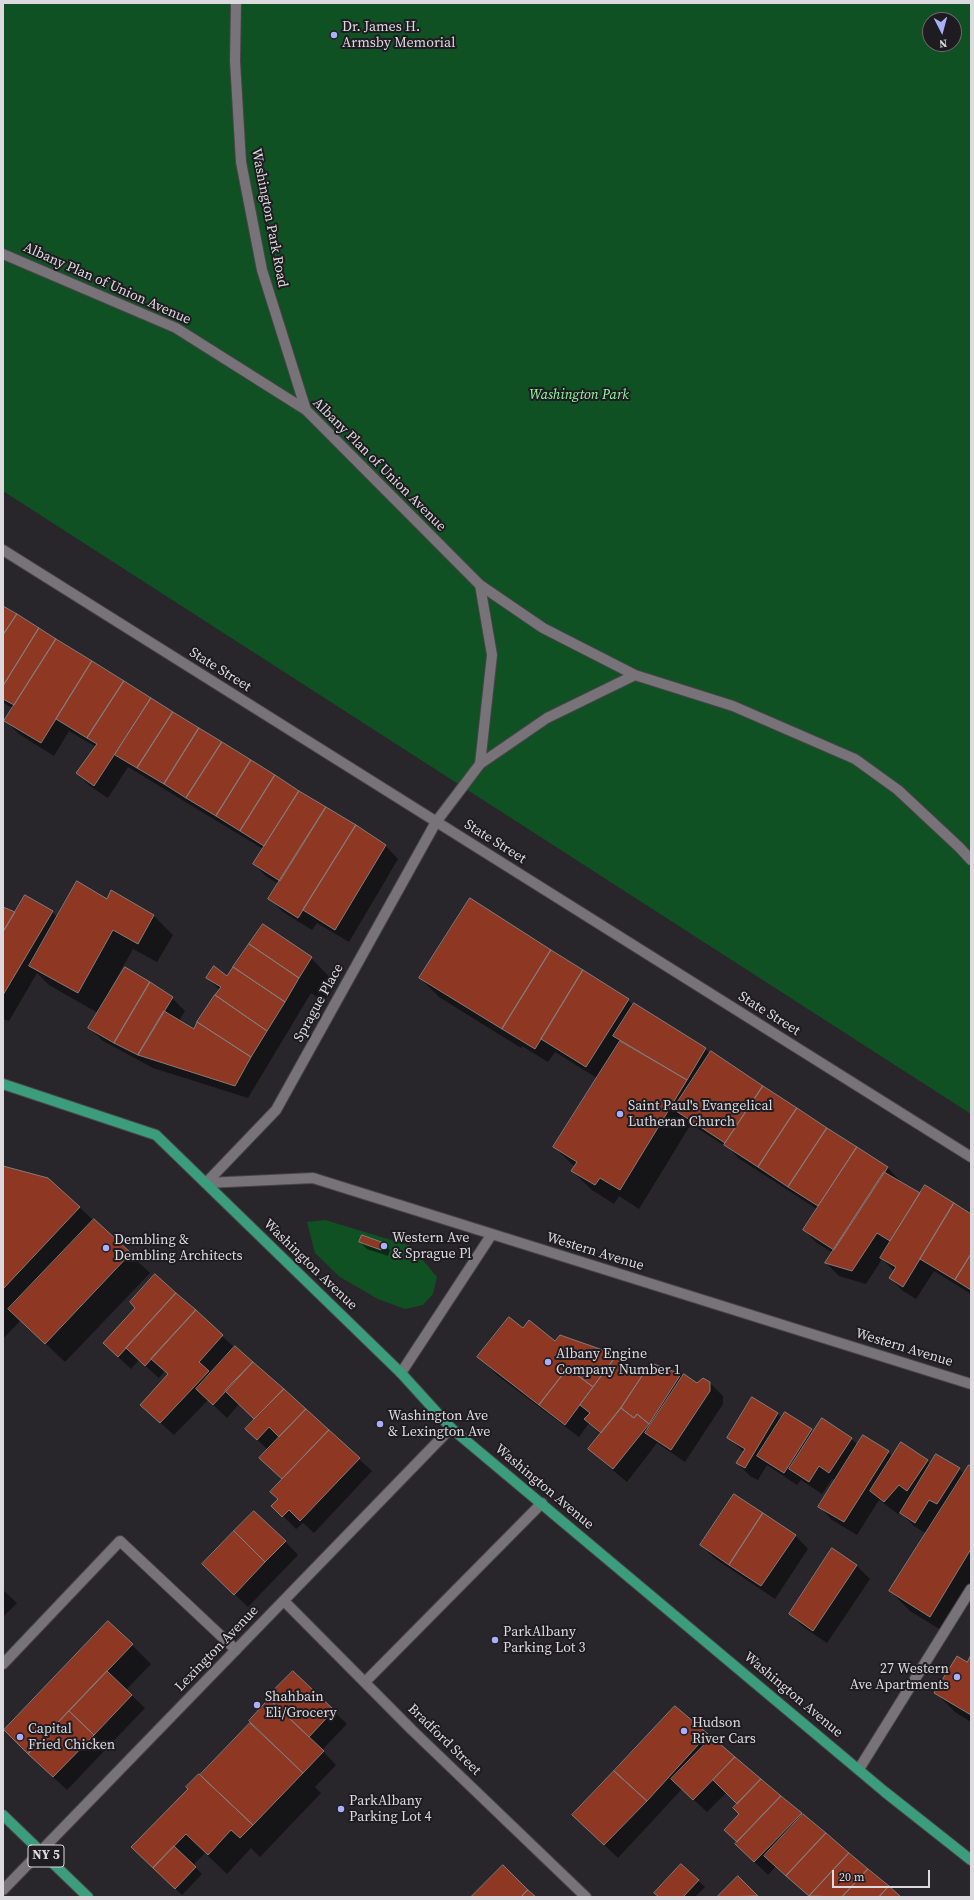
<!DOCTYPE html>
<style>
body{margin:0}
#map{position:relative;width:974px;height:1900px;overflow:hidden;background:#29262b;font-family:"Source Serif 4",serif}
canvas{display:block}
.frame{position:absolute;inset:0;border:4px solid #dcdade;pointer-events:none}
.north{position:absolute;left:922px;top:12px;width:40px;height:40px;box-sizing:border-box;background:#1f1c21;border:1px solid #6b686d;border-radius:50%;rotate:174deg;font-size:11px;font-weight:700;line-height:16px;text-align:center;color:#dcdade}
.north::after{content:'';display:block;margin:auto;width:14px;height:18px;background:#aaaffb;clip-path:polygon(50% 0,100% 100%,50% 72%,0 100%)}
.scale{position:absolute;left:832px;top:1870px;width:98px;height:18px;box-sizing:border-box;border:2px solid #dcdade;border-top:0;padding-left:5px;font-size:12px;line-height:14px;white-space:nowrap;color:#dcdade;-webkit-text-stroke:3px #1f1c21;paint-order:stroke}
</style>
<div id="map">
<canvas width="974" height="1900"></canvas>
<div class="frame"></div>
<div class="north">N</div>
<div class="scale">20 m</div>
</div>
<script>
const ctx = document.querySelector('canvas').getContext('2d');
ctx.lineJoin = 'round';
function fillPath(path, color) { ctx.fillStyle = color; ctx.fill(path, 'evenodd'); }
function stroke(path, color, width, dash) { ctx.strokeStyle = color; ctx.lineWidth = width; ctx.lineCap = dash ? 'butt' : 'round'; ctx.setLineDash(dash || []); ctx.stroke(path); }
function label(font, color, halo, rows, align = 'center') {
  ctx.font = font + ' "Source Serif 4",serif'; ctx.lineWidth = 4; ctx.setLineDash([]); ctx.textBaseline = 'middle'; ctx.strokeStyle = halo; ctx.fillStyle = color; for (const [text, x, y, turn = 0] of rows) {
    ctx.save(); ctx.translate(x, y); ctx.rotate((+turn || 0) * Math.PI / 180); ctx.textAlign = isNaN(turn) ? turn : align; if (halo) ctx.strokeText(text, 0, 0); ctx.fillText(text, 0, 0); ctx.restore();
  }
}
fillPath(new Path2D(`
 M 3,3 L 971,3 L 971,1114 L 3,491 ZM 930,20 L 954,20 L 954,44 L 930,44 Z
 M 325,1220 L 411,1246 L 437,1277 L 433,1294 L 423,1305 L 405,1309 L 378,1299 L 340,1277 L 315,1253 L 307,1222 Z`), '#0f5122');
fillPath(new Path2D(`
 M 3,607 L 385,845 L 398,859 L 349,942 L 317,923 L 312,930 L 283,912 L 270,899 L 279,884 L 267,877 L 254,864 L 263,849 L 128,767 L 108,798 L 90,786 L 77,773 L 96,747 L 69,731 L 54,756 L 19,734 L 6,721 L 13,709 L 3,702 Z
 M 107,900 L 154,916 L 173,935 L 157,962 L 133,949 L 109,991 L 172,998 L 185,1011 L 179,1021 L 194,1031 L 220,990 L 207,978 L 227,977 L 311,958 L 335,983 L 324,1002 L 311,993 L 248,1098 L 153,1068 L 103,1041 L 90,1028 L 98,1013 L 49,985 L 37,973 L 9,1021 L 3,1019 L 3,908 L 15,913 L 52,912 L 57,917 Z
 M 420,978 L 628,1000 L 633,1005 L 705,1049 L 710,1054 L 887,1167 L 900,1181 L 899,1182 L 920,1194 L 971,1215 L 971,1294 L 934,1271 L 916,1299 L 903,1291 L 890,1278 L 894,1271 L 882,1259 L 866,1284 L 839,1276 L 826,1263 L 833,1253 L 817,1243 L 804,1230 L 817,1209 L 738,1158 L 731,1150 L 691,1124 L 639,1209 L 619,1196 L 614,1204 L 592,1190 L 572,1171 L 575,1167 L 554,1147 L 597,1078 L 555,1052 L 548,1062 L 522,1046 L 521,1048 L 439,997 Z
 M 3,1167 L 79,1207 L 150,1273 L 65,1362 L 21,1320 L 3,1339 Z
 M 360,1242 L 383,1243 L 390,1250 L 388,1256 L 367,1249 Z
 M 155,1276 L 372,1471 L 314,1533 L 303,1523 L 296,1529 L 273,1506 L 279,1500 L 283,1480 L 274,1471 L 268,1450 L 246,1429 L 255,1419 L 239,1404 L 227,1418 L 208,1400 L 174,1435 L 155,1418 L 169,1375 L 165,1371 L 159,1378 L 139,1360 L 131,1369 L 117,1356 L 137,1308 Z
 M 524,1329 L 556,1342 L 560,1337 L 617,1356 L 642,1377 L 680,1375 L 697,1384 L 710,1383 L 723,1396 L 723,1404 L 685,1462 L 657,1443 L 627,1482 L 603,1462 L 590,1449 L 601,1435 L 589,1423 L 579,1437 L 498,1376 L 479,1357 Z
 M 777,1413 L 782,1418 L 811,1430 L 814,1433 L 851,1439 L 858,1445 L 888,1452 L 893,1457 L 927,1460 L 931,1465 L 959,1469 L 964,1474 L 971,1467 L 971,1600 L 949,1635 L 910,1611 L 890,1591 L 927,1534 L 914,1526 L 900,1512 L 898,1514 L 879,1500 L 857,1535 L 832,1520 L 819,1506 L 836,1480 L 832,1479 L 822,1494 L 801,1480 L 797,1485 L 767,1465 L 758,1480 L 750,1476 L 737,1463 L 744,1452 L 728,1438 Z
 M 795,1535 L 808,1549 L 775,1599 L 714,1558 L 701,1545 Z
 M 285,1541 L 298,1555 L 248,1607 L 217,1577 Z
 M 857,1566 L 870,1579 L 827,1643 L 803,1627 L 790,1614 Z
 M 3,1590 L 17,1603 L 3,1617 Z
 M 132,1645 L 151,1664 L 126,1690 L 145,1708 L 67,1790 L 24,1750 Z
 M 971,1657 L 971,1722 L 955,1712 L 936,1693 L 967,1663 Z
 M 293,1672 L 347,1724 L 322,1750 L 336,1765 L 315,1787 L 321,1793 L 260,1857 L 251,1848 L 227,1874 L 205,1853 L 193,1865 L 202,1874 L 182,1895 L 152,1866 L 200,1777 L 252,1723 L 250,1721 Z
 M 707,1735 L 711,1739 L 900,1897 L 811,1897 L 776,1866 L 768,1875 L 736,1844 L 738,1842 L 741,1814 L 738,1804 L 726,1793 L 707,1812 L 682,1789 L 618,1858 L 587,1828 Z
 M 681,1865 L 705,1887 L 695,1897 L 660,1897 Z
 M 738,1878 L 758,1897 L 719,1897 Z`), '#0007');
const building = new Path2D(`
 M 3,606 L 17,614 L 3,635 Z
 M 17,614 L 39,628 L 3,686 L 3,635 Z
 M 39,628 L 56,639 L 14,705 L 3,699 L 3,686 Z
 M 56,639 L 92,661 L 41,743 L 4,721 Z
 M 92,661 L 124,681 L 87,738 L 56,719 Z
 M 124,681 L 151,698 L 94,786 L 76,773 L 97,744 L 87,738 Z
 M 151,698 L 173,712 L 137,768 L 115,755 Z
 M 173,712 L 199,728 L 164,784 L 137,768 Z
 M 199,728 L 222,742 L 186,798 L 164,784 Z
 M 222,742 L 251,760 L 216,816 L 186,798 Z
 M 251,760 L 275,775 L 240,831 L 216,816 Z
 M 275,775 L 299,791 L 264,846 L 240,831 Z
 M 299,791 L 326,807 L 280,881 L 253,864 Z
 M 326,807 L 356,825 L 298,918 L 268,899 Z
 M 356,825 L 386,845 L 335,930 L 303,910 Z
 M 77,881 L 107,899 L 111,890 L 154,915 L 138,944 L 113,930 L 78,993 L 29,966 Z
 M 25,895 L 53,911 L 3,995 L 3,932 Z
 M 470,898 L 551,950 L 502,1029 L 419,978 Z
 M 3,907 L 15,912 L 3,932 Z
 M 263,924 L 312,957 L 299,978 L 249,944 Z
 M 249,944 L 299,978 L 285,1002 L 233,967 Z
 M 551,950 L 583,970 L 535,1049 L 502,1029 Z
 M 214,966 L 227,976 L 233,967 L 285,1002 L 267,1031 L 215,995 L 221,987 L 206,978 Z
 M 125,967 L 150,982 L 114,1043 L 88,1028 Z
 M 583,970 L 629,999 L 586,1067 L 541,1039 Z
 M 150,982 L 173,997 L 138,1055 L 114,1043 Z
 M 215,995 L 267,1031 L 251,1057 L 197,1022 Z
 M 634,1003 L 706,1048 L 687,1080 L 613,1036 Z
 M 164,1011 L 194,1029 L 197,1022 L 251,1057 L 235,1086 L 138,1055 Z
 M 620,1041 L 687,1080 L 620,1190 L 600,1178 L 595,1185 L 571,1171 L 577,1162 L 553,1147 Z
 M 711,1051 L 763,1086 L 725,1143 L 673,1109 Z
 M 763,1086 L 797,1108 L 758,1167 L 724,1145 Z
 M 797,1108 L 827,1128 L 788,1187 L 758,1167 Z
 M 827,1128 L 857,1147 L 818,1206 L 788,1187 Z
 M 857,1147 L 888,1167 L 834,1250 L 803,1230 Z
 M 3,1166 L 48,1178 L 80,1207 L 3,1289 Z
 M 884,1172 L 920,1193 L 890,1241 L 877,1233 L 852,1271 L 825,1263 Z
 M 925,1185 L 954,1203 L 903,1287 L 889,1278 L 896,1267 L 880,1258 Z
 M 954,1203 L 971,1214 L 971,1254 L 955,1280 L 920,1259 Z
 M 94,1219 L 131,1253 L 45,1344 L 8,1309 Z
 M 362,1235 L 384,1243 L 381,1250 L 359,1242 Z
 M 971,1254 L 971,1290 L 955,1280 Z
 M 155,1274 L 176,1293 L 118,1357 L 103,1343 L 135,1308 L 130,1302 Z
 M 176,1293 L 196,1310 L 145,1366 L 126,1348 Z
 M 196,1310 L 223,1335 L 199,1362 L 209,1371 L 160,1423 L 140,1405 L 168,1374 L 151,1359 Z
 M 509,1317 L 523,1328 L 529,1320 L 555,1341 L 560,1335 L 617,1355 L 593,1387 L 568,1368 L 539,1405 L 477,1357 Z
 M 235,1346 L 253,1362 L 213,1405 L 196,1389 Z
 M 617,1355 L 642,1376 L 621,1408 L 601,1433 L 584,1419 L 590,1413 L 580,1405 Z
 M 253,1362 L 284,1389 L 254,1419 L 225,1391 Z
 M 651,1363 L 681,1374 L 649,1424 L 637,1414 L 634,1418 L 621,1408 Z
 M 568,1368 L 593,1387 L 565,1425 L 539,1405 Z
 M 684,1374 L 697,1383 L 703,1378 L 710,1382 L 710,1391 L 671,1450 L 645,1433 Z
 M 284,1389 L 306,1409 L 279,1437 L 269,1427 L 257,1440 L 245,1429 Z
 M 752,1397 L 778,1413 L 745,1468 L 736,1463 L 745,1449 L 727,1438 Z
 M 621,1408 L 634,1418 L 637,1414 L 649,1424 L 613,1469 L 588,1449 Z
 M 306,1409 L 329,1430 L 282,1479 L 259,1458 Z
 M 785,1412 L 812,1429 L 784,1473 L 757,1456 Z
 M 822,1418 L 852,1438 L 829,1473 L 819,1466 L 809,1482 L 789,1469 Z
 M 329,1430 L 360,1458 L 300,1521 L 289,1510 L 282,1517 L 271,1506 L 278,1499 L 270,1492 Z
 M 863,1435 L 889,1451 L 844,1522 L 818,1507 Z
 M 901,1442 L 928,1460 L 907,1491 L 899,1485 L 884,1502 L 870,1491 Z
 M 936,1454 L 960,1468 L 937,1504 L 929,1500 L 915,1523 L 900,1513 Z
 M 969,1465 L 971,1466 L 971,1549 L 930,1617 L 889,1591 Z
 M 734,1494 L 763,1513 L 729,1565 L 700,1545 Z
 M 254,1511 L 286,1541 L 265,1562 L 234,1531 Z
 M 763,1513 L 796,1535 L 761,1586 L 729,1565 Z
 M 234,1531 L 265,1562 L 234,1595 L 202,1564 Z
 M 832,1548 L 857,1565 L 813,1631 L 789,1614 Z
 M 108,1621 L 133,1644 L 28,1754 L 4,1730 Z
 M 971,1655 L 971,1715 L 934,1693 L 957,1656 L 967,1662 Z
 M 107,1671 L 132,1695 L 94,1735 L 69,1711 Z
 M 293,1671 L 334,1710 L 309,1737 L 267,1697 Z
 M 269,1699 L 324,1751 L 303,1773 L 249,1721 Z
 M 675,1706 L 708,1734 L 647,1801 L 614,1771 Z
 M 69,1711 L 94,1735 L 53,1777 L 28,1754 Z
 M 250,1723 L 303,1773 L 253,1825 L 200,1775 Z
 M 712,1737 L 735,1757 L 693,1800 L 671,1779 Z
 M 735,1757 L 761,1779 L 737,1804 L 713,1780 Z
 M 614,1771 L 647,1801 L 604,1845 L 572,1815 Z
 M 199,1774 L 253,1825 L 240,1838 L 231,1830 L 208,1855 L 186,1834 L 153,1868 L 131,1847 L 188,1789 L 186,1787 Z
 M 761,1779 L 781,1796 L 737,1842 L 724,1830 L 739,1814 L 733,1808 Z
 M 781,1796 L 802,1813 L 754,1862 L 735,1844 Z
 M 803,1814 L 826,1833 L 786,1876 L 764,1856 Z
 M 826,1833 L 849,1853 L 809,1896 L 786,1876 Z
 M 174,1846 L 196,1867 L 175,1889 L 153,1868 Z
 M 849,1853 L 868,1869 L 842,1897 L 809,1896 Z
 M 681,1864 L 699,1880 L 683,1897 L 659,1897 L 654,1893 Z
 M 503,1865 L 528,1890 L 521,1897 L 471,1897 Z
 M 868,1869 L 889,1886 L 879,1897 L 842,1897 Z
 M 738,1876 L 758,1896 L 717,1897 Z
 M 889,1886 L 901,1897 L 879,1897 Z
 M 528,1890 L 536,1897 L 521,1897 Z`);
fillPath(building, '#8e3723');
stroke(building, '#847c7a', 1);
const service = new Path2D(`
 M 3,1664 L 120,1541 L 236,1650
 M 365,1682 L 542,1503
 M 859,1769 L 971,1589`);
const minor = new Path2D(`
 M 236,3 L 235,61 L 241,162 L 262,270 L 306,410
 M 3,254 L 176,328 L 306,410 L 480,585 L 543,628 L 635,675
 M 3,550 L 971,1157
 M 480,764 L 492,655 L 480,585
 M 206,1183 L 276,1110 L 436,822 L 480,764 L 547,718 L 635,675 L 733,706 L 855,759 L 898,790 L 960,848 L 971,860
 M 284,1601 L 412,1730 L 586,1897
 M 3,1890 L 451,1428`);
const tertiary = new Path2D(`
 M 206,1183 L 313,1178 L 971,1384
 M 401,1373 L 492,1234`);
const primary = new Path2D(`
 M 3,1084 L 156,1135 L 401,1373 L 451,1428 L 885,1792 L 971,1860
 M 3,1815 L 88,1897`);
stroke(service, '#474448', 12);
stroke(minor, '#474448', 12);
stroke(tertiary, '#474448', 12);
stroke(primary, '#474448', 12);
stroke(service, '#777379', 10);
stroke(minor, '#777379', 10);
stroke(tertiary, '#777379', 10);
stroke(primary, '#3c9d7d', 10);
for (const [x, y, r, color] of [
 [334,35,4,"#aaaffb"],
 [620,1114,4,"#aaaffb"],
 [384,1246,4,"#aaaffb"],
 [106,1248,4,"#aaaffb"],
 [548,1362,4,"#aaaffb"],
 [380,1424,4,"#aaaffb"],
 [495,1640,4,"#aaaffb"],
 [957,1677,4,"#aaaffb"],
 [257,1705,4,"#aaaffb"],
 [684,1731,4,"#aaaffb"],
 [20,1737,4,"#aaaffb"],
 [341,1809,4,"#aaaffb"]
]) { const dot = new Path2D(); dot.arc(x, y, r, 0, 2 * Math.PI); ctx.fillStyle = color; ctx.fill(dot); stroke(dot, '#1f1c21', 1.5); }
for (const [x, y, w] of [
 [46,1856,36]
]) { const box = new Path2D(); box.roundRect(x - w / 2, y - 11, w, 22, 3); ctx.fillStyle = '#1f1c21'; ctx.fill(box); stroke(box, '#dcdade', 1); }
label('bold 13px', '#dcdade', null, [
 ["NY 5",46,1856]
]);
label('14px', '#dcdade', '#1f1c21', [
 ["Dr. James H.",342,27],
 ["Armsby Memorial",342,43],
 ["Saint Paul's Evangelical",628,1106],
 ["Lutheran Church",628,1122],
 ["Western Ave",392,1238],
 ["& Sprague Pl",392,1254],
 ["Dembling &",114,1240],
 ["Dembling Architects",114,1256],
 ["Albany Engine",556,1354],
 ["Company Number 1",556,1370],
 ["Washington Ave",388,1416],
 ["& Lexington Ave",388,1432],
 ["ParkAlbany",503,1632],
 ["Parking Lot 3",503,1648],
 ["27 Western",949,1669,"right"],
 ["Ave Apartments",949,1685,"right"],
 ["Shahbain",265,1697],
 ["Eli/Grocery",265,1713],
 ["Hudson",692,1723],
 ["River Cars",692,1739],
 ["Capital",28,1729],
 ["Fried Chicken",28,1745],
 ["ParkAlbany",349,1801],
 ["Parking Lot 4",349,1817]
], 'left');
label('14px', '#dcdade', '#1f1c21', [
 ["Washington Park Road",269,218,79],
 ["Albany Plan of Union Avenue",107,284,24],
 ["Albany Plan of Union Avenue",379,465,45],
 ["State Street",220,670,32],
 ["State Street",495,842,32],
 ["Sprague Place",319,1003,-61],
 ["State Street",769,1014,32],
 ["Western Avenue",595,1252,17],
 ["Washington Avenue",310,1265,44],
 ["Western Avenue",904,1348,17],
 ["Washington Avenue",544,1487,40],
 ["Lexington Avenue",217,1649,-46],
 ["Washington Avenue",793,1695,40],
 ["Bradford Street",444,1740,44]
]);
label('italic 14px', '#91f9a3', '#1f1c21', [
 ["Washington Park",579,395]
]);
</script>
